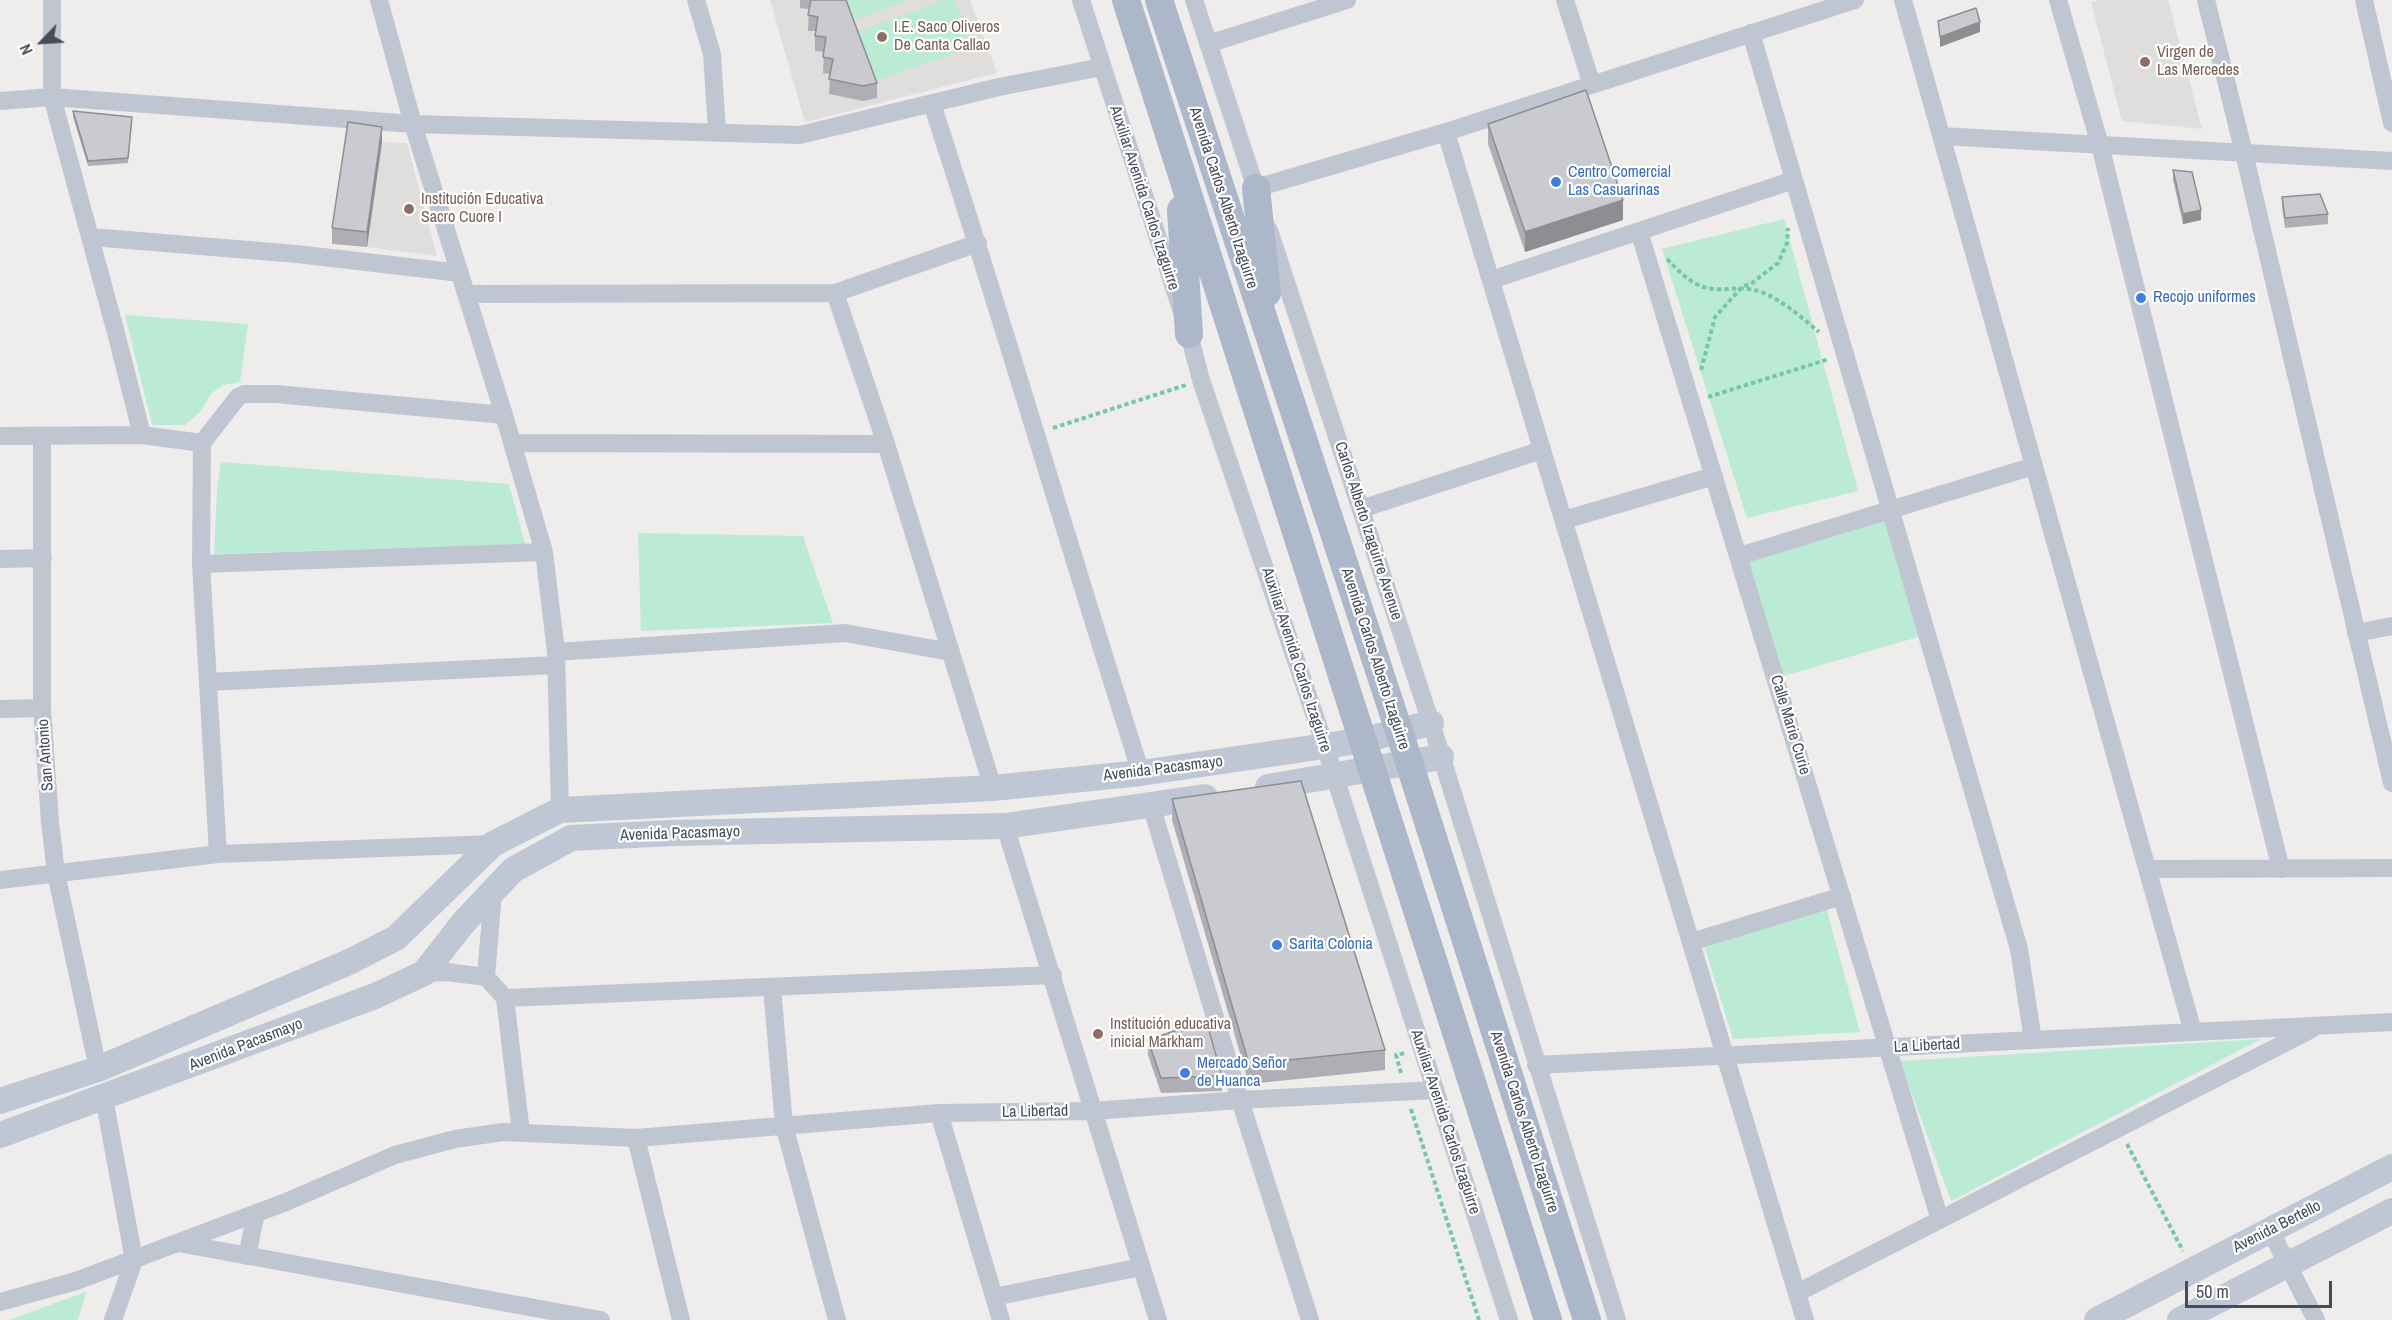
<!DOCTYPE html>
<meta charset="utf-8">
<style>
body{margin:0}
#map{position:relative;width:2392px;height:1320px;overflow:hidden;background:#efecec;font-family:"Archivo Narrow",sans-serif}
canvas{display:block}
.north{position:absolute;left:12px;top:12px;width:60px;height:60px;-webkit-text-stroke:4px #fff;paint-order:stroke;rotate:245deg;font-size:16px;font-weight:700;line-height:24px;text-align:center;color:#464d58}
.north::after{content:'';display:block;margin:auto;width:21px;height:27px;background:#464d58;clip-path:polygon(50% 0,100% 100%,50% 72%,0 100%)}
.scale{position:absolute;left:2185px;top:1281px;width:147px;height:27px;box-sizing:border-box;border:3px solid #464d58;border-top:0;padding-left:8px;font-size:18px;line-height:21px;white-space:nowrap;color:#464d58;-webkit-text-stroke:4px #fff;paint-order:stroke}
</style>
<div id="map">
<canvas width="2392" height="1320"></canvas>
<div class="north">N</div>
<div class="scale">50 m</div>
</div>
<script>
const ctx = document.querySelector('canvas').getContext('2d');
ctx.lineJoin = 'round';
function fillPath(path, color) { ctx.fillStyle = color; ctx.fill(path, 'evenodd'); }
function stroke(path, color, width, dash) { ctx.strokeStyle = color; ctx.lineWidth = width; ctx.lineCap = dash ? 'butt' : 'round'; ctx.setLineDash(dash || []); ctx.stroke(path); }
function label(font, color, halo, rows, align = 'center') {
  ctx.font = font + ' "Archivo Narrow",sans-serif'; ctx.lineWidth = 4.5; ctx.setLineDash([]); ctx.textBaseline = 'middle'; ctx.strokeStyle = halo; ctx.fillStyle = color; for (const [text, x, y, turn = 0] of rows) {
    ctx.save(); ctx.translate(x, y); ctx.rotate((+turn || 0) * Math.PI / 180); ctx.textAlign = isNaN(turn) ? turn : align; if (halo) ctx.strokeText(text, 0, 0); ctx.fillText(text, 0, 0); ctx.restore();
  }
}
fillPath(new Path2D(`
 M 770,0 L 970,0 L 997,73 L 805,122 Z
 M 2099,0 L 2168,0 L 2202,129 L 2122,121 L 2091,2 Z
 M 382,142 L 407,143 L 437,256 L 367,247 Z`), '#e0dddd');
fillPath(new Path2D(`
 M 843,0 L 908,0 L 851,21 Z
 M 944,0 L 955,0 L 972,46 L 874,82 L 855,33 Z
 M 1784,219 L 1858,491 L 1747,518 L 1662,249 Z
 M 125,315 L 248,324 L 240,382 L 223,385 L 212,393 L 199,413 L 185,425 L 152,425 Z
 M 221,462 L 509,484 L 525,544 L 214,554 L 217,491 Z
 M 1885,519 L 1918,637 L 1780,677 L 1745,563 Z
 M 638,533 L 803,536 L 833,623 L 641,631 Z
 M 1826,907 L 1860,1032 L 1733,1039 L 1703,942 Z
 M 2261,1039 L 1951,1201 L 1900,1061 Z
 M 86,1292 L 78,1320 L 9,1320 Z`), '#bbebd4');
stroke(new Path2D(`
 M 1667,259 C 1679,271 1690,284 1707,288 C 1724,292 1738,285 1758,291 C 1780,298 1801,317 1819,332
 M 1701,370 L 1715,317 L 1742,287 L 1752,283 L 1778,263 L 1787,243 L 1788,228
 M 1708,397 L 1829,359
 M 1053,428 L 1186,385
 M 1401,1073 L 1396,1055 L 1405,1053
 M 1411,1109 L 1479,1320
 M 2127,1144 L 2183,1251`), '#76c7aa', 4, [4.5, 3]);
stroke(new Path2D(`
 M 52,0 L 52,97 L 116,333 L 142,435
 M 379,0 L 413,124 L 504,415 L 544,552 L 556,652 L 560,810
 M 696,0 L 712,54 L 717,131
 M 1081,0 L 1189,334 L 1201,380 L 1325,746 L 1509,1320
 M 1194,0 L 1259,198
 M 1565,0 L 1592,85
 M 1903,0 L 2193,1032
 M 2058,0 L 2100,145 L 2281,869
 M 2206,0 L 2244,153 L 2392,783
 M 2364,0 L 2392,123
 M 1751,33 L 2019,949 L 2033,1040
 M 1208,44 L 1347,0
 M 0,101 L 52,97 L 413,124 L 800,135 L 999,87 L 1102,67
 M 932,104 C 1005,326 1070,551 1141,773
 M 1446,132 L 1805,1320
 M 1941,136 L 2392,161
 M 1256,188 L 1446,132 L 1855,0
 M 1269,230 L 1431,723 L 1617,1320
 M 1639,231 L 1940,1220
 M 91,237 L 297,254 L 460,273
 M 1491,280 L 1794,180
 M 835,293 L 886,444 L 993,788
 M 467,294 L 835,293 L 978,243
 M 0,436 L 142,435 L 202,443
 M 42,436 L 42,708 L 50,822 L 56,873 L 98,1069
 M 513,443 L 886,444
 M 1361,509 L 1542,450
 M 1564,520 L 1714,476
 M 1739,556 L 2034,466
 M 0,559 L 43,558
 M 201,564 L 544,552
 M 2356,633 L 2392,626
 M 556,652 L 845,633 L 951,652
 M 208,682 L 556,665
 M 0,709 L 42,708
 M 1151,805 L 1240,1100 L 1310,1320
 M 1005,826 L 1158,1320
 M 218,854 L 201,564 L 202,443 L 238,397 L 244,394 L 276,394 L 504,415
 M 2147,869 L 2392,868
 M 0,880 L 218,854 L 493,844
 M 1691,942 L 1842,896
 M 424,973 L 447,972 L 486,977 L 505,998 L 521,1133
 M 486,977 L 493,892
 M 772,988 L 784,1125 L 837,1320
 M 505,998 L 1053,975
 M 1536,1065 L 2392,1022
 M 104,1098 L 134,1260 L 113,1320
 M 939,1113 L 1001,1320
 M 636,1138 L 681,1320
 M 2270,1230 L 2316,1320
 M 178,1243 L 601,1320
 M 247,1256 L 256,1213
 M 1797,1293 L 2312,1029
 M 994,1297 L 1141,1267
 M 0,1302 L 76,1281 L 286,1202 L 395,1155 L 455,1139 L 503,1132 L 636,1138 L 939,1113 L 1093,1111 L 1240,1100 L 1435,1090`), '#c0c6d1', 18);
stroke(new Path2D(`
 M 1268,787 L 1441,757
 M 0,1101 L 98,1069 L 349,962 L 396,938 L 493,844 L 560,810 L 993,788 L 1141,773 L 1325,746 L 1364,740 L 1431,723
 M 0,1135 L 375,996 L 424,973 L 464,922 L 513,870 L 571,838 L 674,833 L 1005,826 L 1205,797
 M 2097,1320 L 2392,1167
 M 2180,1320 L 2392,1211`), '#bfc7d4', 26);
stroke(new Path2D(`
 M 1126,0 L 1548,1320
 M 1159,0 L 1399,731 L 1587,1320
 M 1256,188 L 1267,293
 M 1181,210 L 1189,334`), '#adb7ca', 28);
fillPath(new Path2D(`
 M 800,0 L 846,0 L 877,83 L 877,98 L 863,101 L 829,94 L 830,74 L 823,73 L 824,52 L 815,51 L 815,31 L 808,31 L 809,9 L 800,8 Z
 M 73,111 L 132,122 L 128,163 L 88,166 L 73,117 Z
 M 1488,124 L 1623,220 L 1525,252 L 1488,144 Z
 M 382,142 L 367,247 L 332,244 L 332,228 Z
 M 2173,170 L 2201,220 L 2183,224 L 2173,180 Z
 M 2282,197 L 2328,214 L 2328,224 L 2285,228 L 2282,207 Z
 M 1172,799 L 1385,1050 L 1385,1070 L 1249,1084 L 1172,820 Z
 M 1148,1040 L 1222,1076 L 1222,1091 L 1161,1093 L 1148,1055 Z`), '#aeaeb4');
fillPath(new Path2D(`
 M 1980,22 L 1980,32 L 1940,47 L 1940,37 Z
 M 382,127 L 382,142 L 367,247 L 367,232 Z
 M 1623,200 L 1623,220 L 1525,252 L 1525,232 Z
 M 2201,210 L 2201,220 L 2183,224 L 2183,214 Z`), '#8d8d92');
const building = new Path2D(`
 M 811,0 L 846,0 L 877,83 L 863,86 L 829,79 L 833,59 L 823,57 L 826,37 L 815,36 L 818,17 L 808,15 Z
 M 1976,8 L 1980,22 L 1940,37 L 1938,21 Z
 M 1586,90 L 1623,200 L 1525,232 L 1488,124 Z
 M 73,111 L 132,117 L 128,158 L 88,161 Z
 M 348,122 L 382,127 L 367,232 L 332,228 Z
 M 2173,170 L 2192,172 L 2201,210 L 2183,214 Z
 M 2320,194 L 2328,214 L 2285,218 L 2282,197 Z
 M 1301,781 L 1385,1050 L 1249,1064 L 1172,799 Z
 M 1206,1020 L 1222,1076 L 1161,1078 L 1148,1040 Z`);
fillPath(building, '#cacad1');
stroke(building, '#8d8d92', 1.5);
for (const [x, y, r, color] of [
 [882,37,6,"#8d6e63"],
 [2145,62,6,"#8d6e63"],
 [1556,182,6,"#3f7fe0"],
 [409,209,6,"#8d6e63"],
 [2141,298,6,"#3f7fe0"],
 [1277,945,6,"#3f7fe0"],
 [1098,1034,6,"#8d6e63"],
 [1185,1073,6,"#3f7fe0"]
]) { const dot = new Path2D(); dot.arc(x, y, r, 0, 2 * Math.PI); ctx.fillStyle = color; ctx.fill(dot); stroke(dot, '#fff', 2); }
label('16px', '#785e54', '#fff', [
 ["I.E. Saco Oliveros",894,28],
 ["De Canta Callao",894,46],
 ["Virgen de",2157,53],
 ["Las Mercedes",2157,71],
 ["Institución Educativa",421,200],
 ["Sacro Cuore I",421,218],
 ["Institución educativa",1110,1025],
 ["inicial Markham",1110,1043]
], 'left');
label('16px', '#366cbe', '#fff', [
 ["Centro Comercial",1568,173],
 ["Las Casuarinas",1568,191],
 ["Recojo uniformes",2153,298],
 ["Sarita Colonia",1289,945],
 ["Mercado Señor",1197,1064],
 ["de Huanca",1197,1082]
], 'left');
label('16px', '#464d58', '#fff', [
 ["Auxiliar Avenida Carlos Izaguirre",1144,198,72],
 ["Avenida Carlos Alberto Izaguirre",1223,198,72],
 ["Carlos Alberto Izaguirre Avenue",1368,531,72],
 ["Avenida Carlos Alberto Izaguirre",1375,659,72],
 ["Auxiliar Avenida Carlos Izaguirre",1296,660,72],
 ["Calle Marie Curie",1790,725,73],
 ["San Antonio",46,755,-94],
 ["Avenida Pacasmayo",1163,769,-7],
 ["Avenida Pacasmayo",680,834,-2],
 ["Avenida Pacasmayo",246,1045,-21],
 ["La Libertad",1927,1046,-3],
 ["La Libertad",1035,1112,-1],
 ["Auxiliar Avenida Carlos Izaguirre",1445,1122,72],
 ["Avenida Carlos Alberto Izaguirre",1524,1122,72],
 ["Avenida Bertello",2277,1227,-27]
]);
</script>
